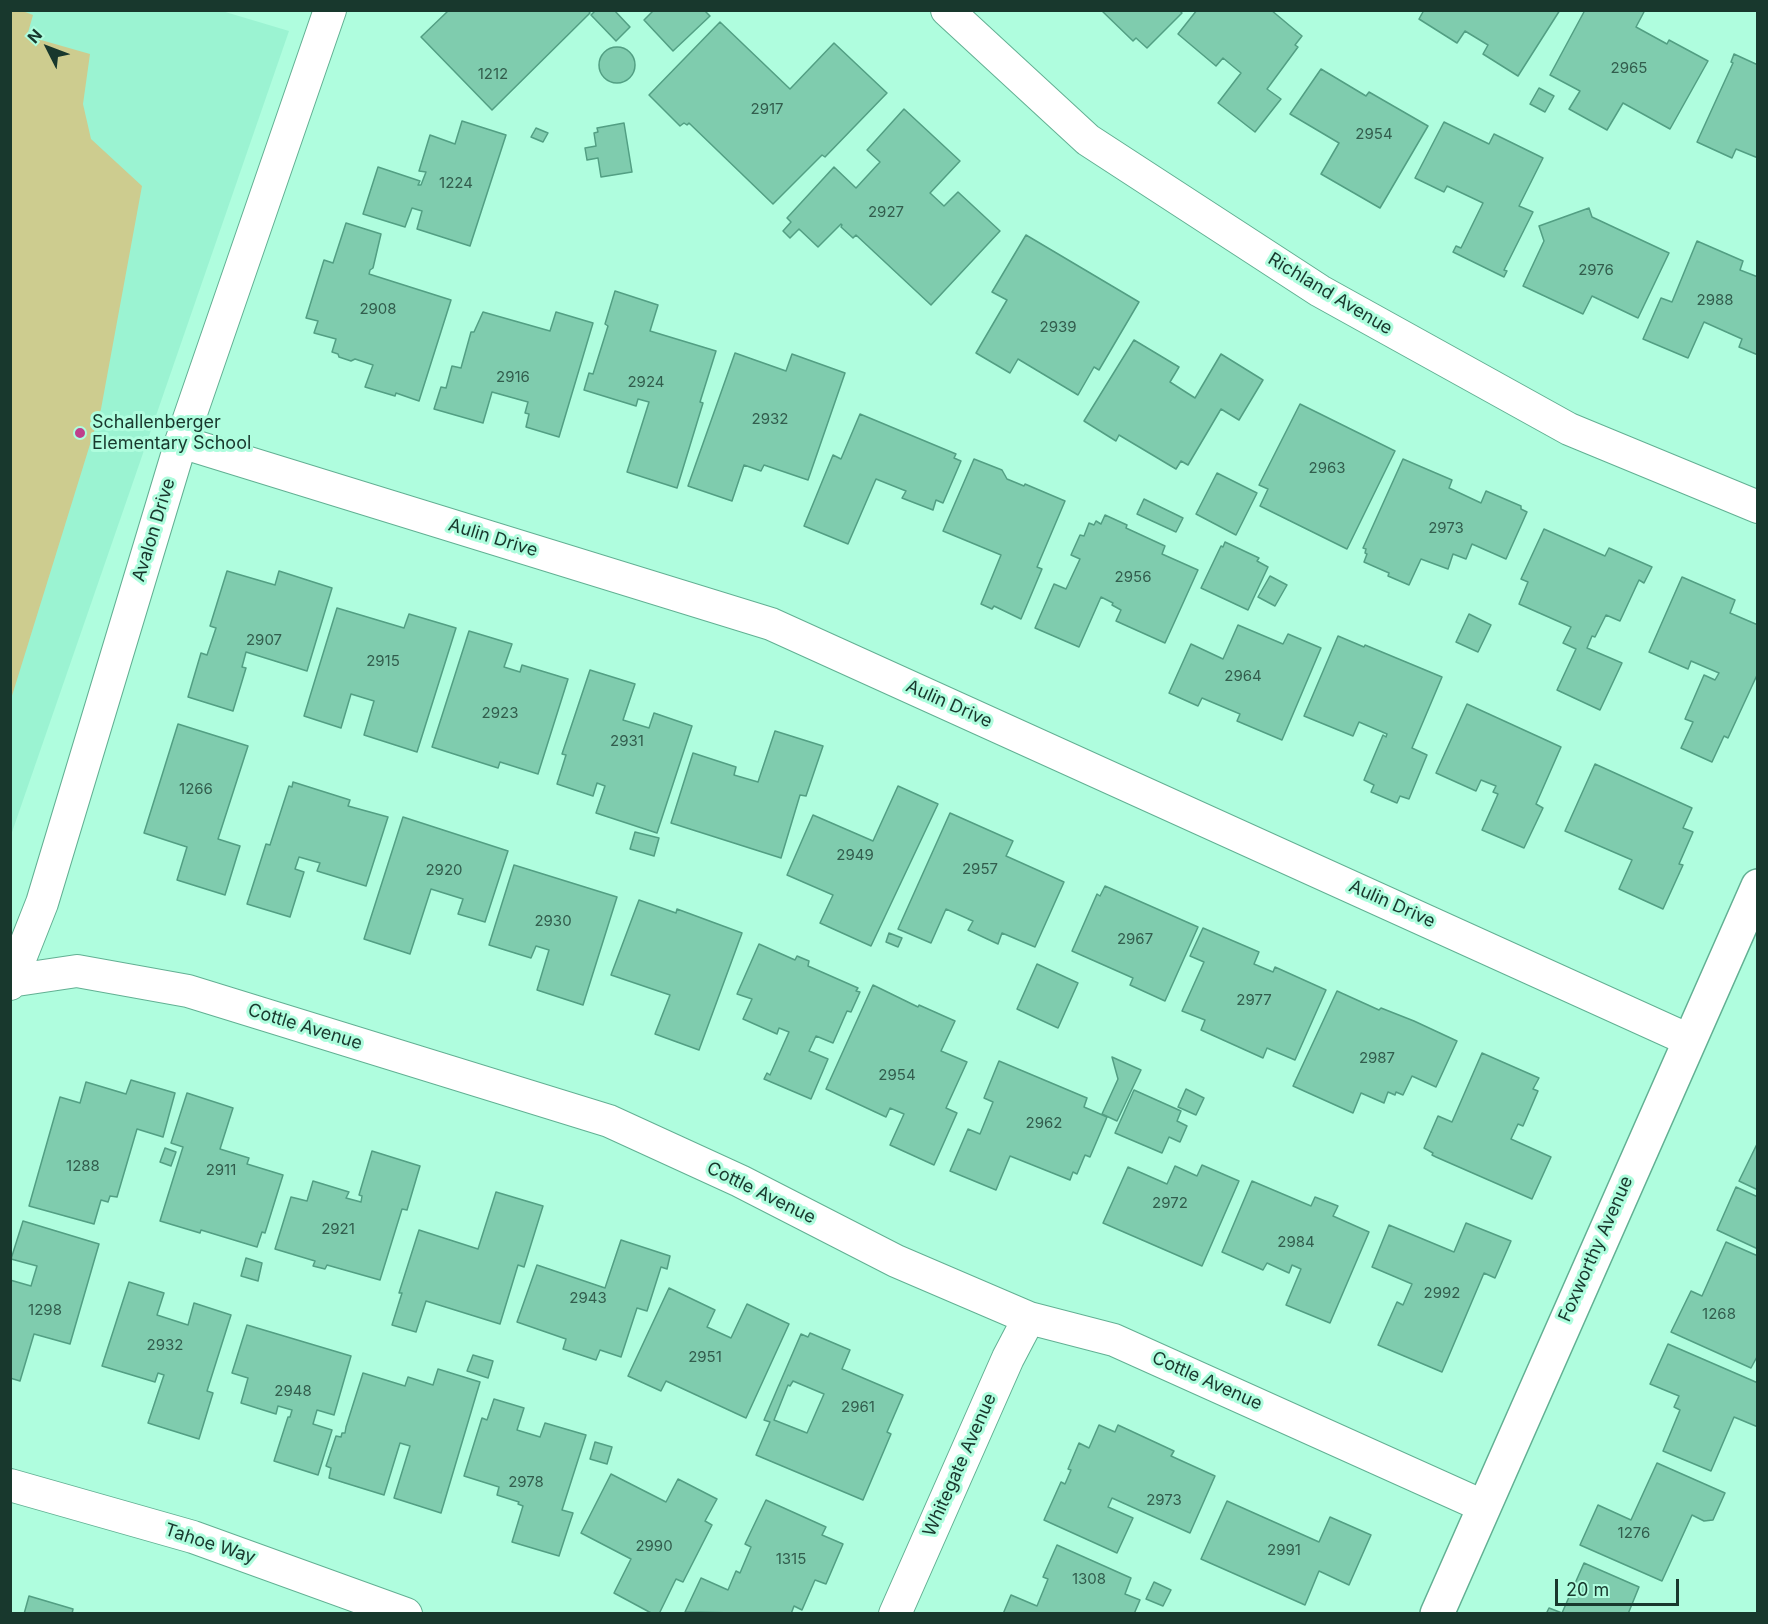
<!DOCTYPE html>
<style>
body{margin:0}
#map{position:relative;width:1768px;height:1624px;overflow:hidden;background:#affdde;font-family:Inter,sans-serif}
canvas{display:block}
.frame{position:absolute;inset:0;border:12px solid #18382d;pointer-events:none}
.north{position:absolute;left:18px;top:18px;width:60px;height:60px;-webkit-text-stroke:4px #affdde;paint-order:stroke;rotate:312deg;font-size:16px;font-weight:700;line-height:24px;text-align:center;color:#18382d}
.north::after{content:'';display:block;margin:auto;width:21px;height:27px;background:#18382d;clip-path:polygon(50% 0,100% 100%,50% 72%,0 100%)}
.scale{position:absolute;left:1555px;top:1579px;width:124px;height:27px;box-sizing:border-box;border:3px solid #18382d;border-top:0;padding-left:8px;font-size:18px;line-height:21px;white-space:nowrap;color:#18382d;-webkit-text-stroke:4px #affdde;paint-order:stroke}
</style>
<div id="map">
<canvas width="1768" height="1624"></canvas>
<div class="frame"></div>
<div class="north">N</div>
<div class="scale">20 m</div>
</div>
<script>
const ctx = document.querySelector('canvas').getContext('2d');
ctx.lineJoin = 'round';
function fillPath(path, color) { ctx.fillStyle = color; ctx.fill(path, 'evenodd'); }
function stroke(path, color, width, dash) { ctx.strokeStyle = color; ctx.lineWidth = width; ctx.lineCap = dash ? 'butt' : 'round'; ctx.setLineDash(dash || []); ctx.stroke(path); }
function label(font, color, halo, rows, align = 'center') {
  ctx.font = font + ' Inter,sans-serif'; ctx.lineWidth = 6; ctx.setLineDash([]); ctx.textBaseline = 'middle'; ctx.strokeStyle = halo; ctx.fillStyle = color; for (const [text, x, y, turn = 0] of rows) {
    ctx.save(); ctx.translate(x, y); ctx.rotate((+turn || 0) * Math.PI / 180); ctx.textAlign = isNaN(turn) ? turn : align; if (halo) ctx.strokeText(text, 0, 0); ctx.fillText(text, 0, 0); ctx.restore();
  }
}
fillPath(new Path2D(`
 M 11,11 L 222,11 L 289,31 L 11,835 Z`), '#9bf3d2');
fillPath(new Path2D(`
 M 20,10 L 33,15 L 27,36 L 90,54 L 83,104 L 91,139 L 142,186 L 101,409 L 11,699 L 10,11 Z`), '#cdcc8f');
const building = new Path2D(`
 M 449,10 L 588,10 L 590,13 L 492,110 L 421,37 Z
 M 596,10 L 614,10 L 630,27 L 616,41 L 591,15 Z
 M 654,10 L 704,10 L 710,16 L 673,51 L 644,20 Z
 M 1101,10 L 1179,10 L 1182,13 L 1147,48 L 1136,38 L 1133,41 Z
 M 1197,10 L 1271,10 L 1302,36 L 1295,45 L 1298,47 L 1267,89 L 1281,99 L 1255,132 L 1218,103 L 1241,73 L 1223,58 L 1216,66 L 1178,34 Z
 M 1424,10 L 1560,10 L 1518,76 L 1483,54 L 1488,45 L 1465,31 L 1457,43 L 1419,19 Z
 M 1585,10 L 1645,10 L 1636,27 L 1667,44 L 1669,40 L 1708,61 L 1670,129 L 1623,103 L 1607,130 L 1569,109 L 1580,91 L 1550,75 Z
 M 720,22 L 790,89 L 834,43 L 887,93 L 825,157 L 822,155 L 773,204 L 689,123 L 687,125 L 684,123 L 680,126 L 649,95 Z
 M599 65a18 18 0 1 1 36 0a18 18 0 1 1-36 0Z
 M 1734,54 L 1758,65 L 1758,158 L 1736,149 L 1732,158 L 1697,142 L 1733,63 L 1731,62 Z
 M 1321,69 L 1366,96 L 1369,92 L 1428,126 L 1380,208 L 1321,174 L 1339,143 L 1290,114 Z
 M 1539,88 L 1554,96 L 1545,112 L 1530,104 Z
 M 904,109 L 960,161 L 930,193 L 944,206 L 958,192 L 1000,231 L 931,305 L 856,235 L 853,238 L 841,227 L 842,225 L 841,224 L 818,247 L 799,229 L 790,238 L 783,231 L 791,222 L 787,218 L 834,167 L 856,188 L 880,162 L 867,150 Z
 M 462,121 L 506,135 L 470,246 L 417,229 L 422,211 L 412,208 L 405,227 L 363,214 L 378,167 L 420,181 L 418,185 L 421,185 L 426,172 L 419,171 L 430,135 L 455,144 Z
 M 1444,122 L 1489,144 L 1494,134 L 1543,158 L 1519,206 L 1533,212 L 1504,270 L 1507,271 L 1504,277 L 1453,252 L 1456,246 L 1461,248 L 1483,203 L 1447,186 L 1444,192 L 1415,178 Z
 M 624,123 L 632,172 L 601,177 L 598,158 L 587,160 L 585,148 L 596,146 L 594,133 L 598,132 L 597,128 Z
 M 536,128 L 548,133 L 543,142 L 531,137 Z
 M 1589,208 L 1592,217 L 1669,253 L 1638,318 L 1592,296 L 1583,314 L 1523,286 L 1544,241 L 1539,226 Z
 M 346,223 L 381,234 L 373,268 L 370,270 L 369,274 L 451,300 L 419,401 L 396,393 L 395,396 L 365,387 L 373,365 L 355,359 L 351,361 L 339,357 L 338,354 L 332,352 L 336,339 L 314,333 L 318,321 L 306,318 L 324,260 L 333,263 Z
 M 1026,235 L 1139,302 L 1099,370 L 1094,367 L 1078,395 L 1018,359 L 1010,373 L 976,353 L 1007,300 L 992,292 Z
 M 1697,241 L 1743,261 L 1740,270 L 1758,277 L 1758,355 L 1739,347 L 1742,339 L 1704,322 L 1688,358 L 1643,339 L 1661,298 L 1672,302 Z
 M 615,291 L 658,305 L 650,331 L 716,351 L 700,402 L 703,403 L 677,488 L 627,472 L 649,402 L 638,399 L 636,406 L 584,390 L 589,373 L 593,374 L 608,326 L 605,324 Z
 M 483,312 L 550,331 L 556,312 L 593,323 L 559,437 L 526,427 L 529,414 L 525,413 L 528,402 L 492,392 L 483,423 L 434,409 L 441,387 L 446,388 L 452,366 L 461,368 L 471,332 L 474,332 Z
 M 1134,340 L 1179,367 L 1170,382 L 1195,398 L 1221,354 L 1263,380 L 1239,420 L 1221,409 L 1188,465 L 1181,461 L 1176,469 L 1119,435 L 1116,441 L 1084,421 Z
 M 735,353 L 786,371 L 792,354 L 845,373 L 808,480 L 764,465 L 761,471 L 744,465 L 732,501 L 688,486 Z
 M 1300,404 L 1395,451 L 1347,549 L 1260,506 L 1268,489 L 1259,485 Z
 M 860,414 L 956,454 L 954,458 L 961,461 L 943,503 L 936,500 L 933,510 L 902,498 L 906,491 L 876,479 L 848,544 L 804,526 L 833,455 L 841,459 Z
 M 974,459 L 1002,470 L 1007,479 L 1024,486 L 1025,484 L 1065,501 L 1037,567 L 1042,569 L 1021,619 L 994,606 L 992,609 L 981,604 L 1001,555 L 943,531 Z
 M 1403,459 L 1452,480 L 1449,488 L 1481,503 L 1486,491 L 1521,506 L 1521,509 L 1527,512 L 1506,559 L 1472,544 L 1466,559 L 1453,554 L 1448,569 L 1421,559 L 1409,585 L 1388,576 L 1389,573 L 1364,562 L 1367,554 L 1365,553 L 1366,549 L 1363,548 Z
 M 1217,473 L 1257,493 L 1236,535 L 1196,514 Z
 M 1144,499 L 1183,518 L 1176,532 L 1137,514 Z
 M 1105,515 L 1127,525 L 1126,528 L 1165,546 L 1162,554 L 1198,570 L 1165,643 L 1116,621 L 1121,610 L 1112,605 L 1113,603 L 1101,597 L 1079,647 L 1035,628 L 1054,584 L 1066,589 L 1080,559 L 1071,555 L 1080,535 L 1084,536 L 1089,523 L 1094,525 L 1096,521 L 1101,524 Z
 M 1544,529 L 1605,556 L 1609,548 L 1652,567 L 1644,583 L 1639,580 L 1620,621 L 1606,615 L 1595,637 L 1592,636 L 1587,648 L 1622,663 L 1600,710 L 1557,690 L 1576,649 L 1563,643 L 1571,627 L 1519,604 L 1528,582 L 1521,579 Z
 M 1225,542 L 1259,558 L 1257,561 L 1268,567 L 1248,610 L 1201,588 L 1221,546 L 1223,547 Z
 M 227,571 L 275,585 L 279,571 L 332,588 L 307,671 L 246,652 L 242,667 L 246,668 L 233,711 L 188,697 L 201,653 L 207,655 L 216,628 L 210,626 Z
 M 1270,576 L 1287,585 L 1275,606 L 1258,597 Z
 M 1682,577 L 1735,600 L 1730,613 L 1758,625 L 1758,673 L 1728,738 L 1724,736 L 1712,762 L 1681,748 L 1693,722 L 1685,719 L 1704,675 L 1715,680 L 1719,673 L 1691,661 L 1688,669 L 1649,652 Z
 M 337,608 L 404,628 L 409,614 L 456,628 L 417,752 L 364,735 L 374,701 L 351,694 L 341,728 L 304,716 Z
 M 1469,614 L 1491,625 L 1478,652 L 1456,642 Z
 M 1238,625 L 1283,644 L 1288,634 L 1321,648 L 1282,740 L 1237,721 L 1240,714 L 1202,698 L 1198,706 L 1169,693 L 1191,644 L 1223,659 Z
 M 469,631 L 512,644 L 504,667 L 520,672 L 522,665 L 568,679 L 538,774 L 500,762 L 498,768 L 432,747 Z
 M 1338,636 L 1364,647 L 1365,645 L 1442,677 L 1412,748 L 1427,755 L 1409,799 L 1400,796 L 1397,803 L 1371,792 L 1374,785 L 1364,780 L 1383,735 L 1386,737 L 1387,734 L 1359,722 L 1353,736 L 1304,716 Z
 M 590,670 L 635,684 L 623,720 L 649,728 L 654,713 L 692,726 L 657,833 L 596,813 L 605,786 L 597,783 L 593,796 L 557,784 L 566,755 L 562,754 Z
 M 1467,704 L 1561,747 L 1536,804 L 1543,808 L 1524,848 L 1482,830 L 1498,794 L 1493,792 L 1496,786 L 1481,780 L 1476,791 L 1436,773 Z
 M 178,724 L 248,746 L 218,839 L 240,846 L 225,895 L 177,880 L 187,847 L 144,833 Z
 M 775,731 L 823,746 L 806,796 L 800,795 L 781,858 L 671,823 L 693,753 L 736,767 L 734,775 L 758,782 Z
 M 1595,764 L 1692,808 L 1683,828 L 1693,832 L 1679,864 L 1683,865 L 1663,909 L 1619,889 L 1632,860 L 1565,831 Z
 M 293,782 L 350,800 L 348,806 L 388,817 L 366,886 L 317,871 L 320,863 L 299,857 L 295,869 L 304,872 L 290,917 L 247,904 L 266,844 L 270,845 L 289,786 L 292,787 Z
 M 898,786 L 938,804 L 871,946 L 820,923 L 833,895 L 787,875 L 813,815 L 873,841 Z
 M 950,813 L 1013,841 L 1006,856 L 1064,882 L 1035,947 L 1002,933 L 998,944 L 968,930 L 973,921 L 946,909 L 931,943 L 898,929 Z
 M 403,817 L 508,851 L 485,922 L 458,914 L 463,899 L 431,889 L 410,954 L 364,939 Z
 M 635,832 L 659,838 L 654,856 L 630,849 Z
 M 514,865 L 617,897 L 583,1005 L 537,990 L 549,950 L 536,946 L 531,958 L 489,945 Z
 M 1105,886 L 1198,927 L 1165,1001 L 1130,985 L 1133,978 L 1072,951 L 1097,894 L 1100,896 Z
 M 639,900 L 676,913 L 677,909 L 742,933 L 699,1050 L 655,1034 L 670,995 L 611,975 Z
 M 1203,928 L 1259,952 L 1254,964 L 1273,972 L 1275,967 L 1326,990 L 1295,1060 L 1267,1048 L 1263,1058 L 1201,1030 L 1205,1020 L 1182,1011 L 1204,962 L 1190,956 Z
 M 889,933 L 902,938 L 898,947 L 886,942 Z
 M 759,944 L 795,960 L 797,956 L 809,961 L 808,966 L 858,988 L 856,991 L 860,992 L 851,1012 L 847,1011 L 833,1043 L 816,1036 L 809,1051 L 828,1059 L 811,1099 L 764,1079 L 767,1073 L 770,1075 L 789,1032 L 779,1028 L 777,1034 L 743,1019 L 752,999 L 737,994 Z
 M 1037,964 L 1078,983 L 1058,1028 L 1017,1009 Z
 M 873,985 L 918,1007 L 919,1005 L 955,1021 L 941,1051 L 967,1062 L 946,1108 L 957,1113 L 934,1165 L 890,1145 L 904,1114 L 890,1108 L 886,1117 L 826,1089 Z
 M 1337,991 L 1379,1010 L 1381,1008 L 1414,1021 L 1457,1041 L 1436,1087 L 1412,1076 L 1403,1095 L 1396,1092 L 1395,1095 L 1388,1092 L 1384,1103 L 1361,1093 L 1353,1113 L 1293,1086 Z
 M 1482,1053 L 1539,1078 L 1533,1089 L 1538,1091 L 1523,1126 L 1518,1124 L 1511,1139 L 1551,1157 L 1532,1199 L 1436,1157 L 1432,1155 L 1433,1153 L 1424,1148 L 1438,1116 L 1452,1122 Z
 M 1112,1057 L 1141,1070 L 1117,1121 L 1102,1114 L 1118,1079 Z
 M 999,1061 L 1087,1098 L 1084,1107 L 1107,1117 L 1090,1157 L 1085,1155 L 1077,1174 L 1073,1172 L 1070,1180 L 1010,1156 L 996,1190 L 950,1171 L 968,1129 L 980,1134 L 993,1102 L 984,1098 Z
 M 131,1080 L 175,1093 L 163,1137 L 137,1129 L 117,1197 L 110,1196 L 108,1202 L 101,1200 L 94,1224 L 29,1206 L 60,1097 L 80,1103 L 86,1082 L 126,1094 Z
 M 1186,1089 L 1204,1098 L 1196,1115 L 1178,1107 Z
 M 1134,1090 L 1181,1111 L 1177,1121 L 1187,1126 L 1180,1142 L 1169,1137 L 1162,1153 L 1115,1133 Z
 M 187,1093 L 233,1108 L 220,1149 L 249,1158 L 247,1164 L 283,1175 L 265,1233 L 262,1232 L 257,1247 L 201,1230 L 200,1233 L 160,1221 L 183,1147 L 171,1143 Z
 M 1758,1142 L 1758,1190 L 1739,1181 Z
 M 165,1148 L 176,1152 L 171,1166 L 160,1162 Z
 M 372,1151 L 420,1166 L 407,1210 L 402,1209 L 380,1280 L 327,1265 L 325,1269 L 313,1266 L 315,1261 L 275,1249 L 291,1197 L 307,1201 L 313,1181 L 349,1192 L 346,1198 L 361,1202 L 362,1196 L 359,1195 Z
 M 1202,1165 L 1239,1181 L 1202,1266 L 1103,1223 L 1128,1167 L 1167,1184 L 1175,1166 L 1197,1176 Z
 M 1252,1181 L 1311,1206 L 1315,1197 L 1338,1206 L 1333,1216 L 1369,1232 L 1330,1323 L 1286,1305 L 1301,1269 L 1292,1265 L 1289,1273 L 1267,1263 L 1263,1270 L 1222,1252 Z
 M 1736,1187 L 1758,1197 L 1758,1249 L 1717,1230 Z
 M 496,1192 L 543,1206 L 524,1267 L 518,1265 L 500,1324 L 426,1301 L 416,1332 L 392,1325 L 402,1293 L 399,1293 L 419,1230 L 478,1249 Z
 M 23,1221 L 99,1244 L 70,1344 L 34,1334 L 20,1381 L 10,1378 L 10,1280 L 31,1286 L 37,1266 L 11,1259 Z
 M 1466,1223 L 1511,1241 L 1495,1278 L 1484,1273 L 1442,1372 L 1378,1345 L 1397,1302 L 1403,1305 L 1412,1284 L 1372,1267 L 1389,1225 L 1454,1252 Z
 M 621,1240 L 670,1256 L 667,1269 L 661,1267 L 647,1311 L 637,1308 L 621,1357 L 600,1350 L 596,1360 L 563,1349 L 566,1339 L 517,1322 L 537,1265 L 605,1288 Z
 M 1726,1242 L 1758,1256 L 1758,1355 L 1751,1368 L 1671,1332 L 1691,1291 L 1702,1296 Z
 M 246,1258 L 262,1263 L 258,1281 L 241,1276 Z
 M 129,1282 L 164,1293 L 157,1315 L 188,1325 L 194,1303 L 231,1315 L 207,1391 L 213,1393 L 199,1439 L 148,1423 L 164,1375 L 158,1373 L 155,1382 L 102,1366 Z
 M 669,1288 L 715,1310 L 707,1327 L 731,1338 L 747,1304 L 789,1324 L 746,1418 L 666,1381 L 661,1391 L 628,1376 Z
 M 247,1325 L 351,1356 L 334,1415 L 317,1410 L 313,1424 L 332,1430 L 318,1475 L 274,1461 L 288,1417 L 290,1417 L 292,1410 L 278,1406 L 276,1414 L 241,1403 L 248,1378 L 232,1373 Z
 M 810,1333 L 850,1350 L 842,1369 L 903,1395 L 887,1432 L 891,1434 L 863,1500 L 756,1455 L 770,1422 L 764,1420 L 801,1334 L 808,1337 ZM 793,1381 L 824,1394 L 807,1433 L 774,1420 L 788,1385 L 790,1386 Z
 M 1668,1344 L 1758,1383 L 1758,1427 L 1734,1417 L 1711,1471 L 1663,1451 L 1680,1410 L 1674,1407 L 1679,1396 L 1650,1384 Z
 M 473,1355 L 493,1361 L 488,1378 L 467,1371 Z
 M 438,1369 L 480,1382 L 441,1513 L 394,1498 L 410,1446 L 400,1443 L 384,1495 L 329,1478 L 331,1468 L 326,1466 L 336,1436 L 341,1437 L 342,1433 L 345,1433 L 346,1427 L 363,1373 L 405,1386 L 408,1377 L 433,1385 Z
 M 494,1399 L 524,1408 L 517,1430 L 540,1437 L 545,1423 L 586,1435 L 562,1510 L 573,1513 L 559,1556 L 512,1542 L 523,1506 L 518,1504 L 519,1502 L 497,1495 L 499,1487 L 464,1476 L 482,1418 L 487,1420 Z
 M 1099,1425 L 1115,1432 L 1118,1425 L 1174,1451 L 1171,1456 L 1215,1476 L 1190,1533 L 1112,1498 L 1108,1507 L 1133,1518 L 1117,1553 L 1044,1520 L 1061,1482 L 1065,1484 L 1071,1470 L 1068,1469 L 1079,1443 L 1089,1448 Z
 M 595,1442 L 612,1447 L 607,1464 L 590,1459 Z
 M 1657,1463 L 1725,1493 L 1713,1520 L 1704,1521 L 1692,1515 L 1662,1581 L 1580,1545 L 1598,1505 L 1631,1520 Z
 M 611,1474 L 666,1502 L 678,1479 L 717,1499 L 705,1521 L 712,1525 L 683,1582 L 676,1579 L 659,1614 L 653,1614 L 614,1593 L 631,1559 L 581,1533 Z
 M 766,1500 L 826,1527 L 822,1535 L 843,1544 L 826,1584 L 815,1580 L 802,1610 L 794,1606 L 791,1614 L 685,1612 L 701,1578 L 728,1590 L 736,1571 L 740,1573 L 751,1547 L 745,1544 Z
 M 1227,1501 L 1319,1542 L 1330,1517 L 1371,1535 L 1349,1585 L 1319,1571 L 1305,1605 L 1201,1559 Z
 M 1057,1545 L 1131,1578 L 1125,1594 L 1140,1600 L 1134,1614 L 1003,1614 L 1011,1595 L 1037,1606 L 1048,1579 L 1043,1577 Z
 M 1584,1563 L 1639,1587 L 1628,1614 L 1546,1614 L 1549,1608 L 1562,1613 Z
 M 1154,1582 L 1171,1590 L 1163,1606 L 1146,1599 Z
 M 29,1596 L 73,1609 L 72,1614 L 24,1614 Z`);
fillPath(building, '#7fccae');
stroke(building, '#529f83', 1.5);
const minor = new Path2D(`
 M 947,10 L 1088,140 L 1320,291 L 1569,429 L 1758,507
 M 181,442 L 771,624 L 1689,1040
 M 10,981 L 77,971 L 188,991 L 609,1121 L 740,1181 L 896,1261 L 1029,1318 L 1114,1340 L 1483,1506
 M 10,984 L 42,903 L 181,442 L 330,10
 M 10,1485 L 193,1537 L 406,1614
 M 895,1614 L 1008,1358 L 1029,1318`);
const tertiary = new Path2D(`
 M 1437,1614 L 1758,886`);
stroke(minor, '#62b093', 34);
stroke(tertiary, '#62b093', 36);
stroke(minor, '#fff', 32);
stroke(tertiary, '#fff', 33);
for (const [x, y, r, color] of [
 [80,433,6,"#bf3f8b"]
]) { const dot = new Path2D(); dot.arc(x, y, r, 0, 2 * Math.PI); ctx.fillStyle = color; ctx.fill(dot); stroke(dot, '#affdde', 2); }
label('15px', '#325d4d', null, [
 ["2965",1629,68],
 ["1212",493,74],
 ["2917",767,109],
 ["2954",1374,134],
 ["1224",456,183],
 ["2927",886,212],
 ["2976",1596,270],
 ["2988",1715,300],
 ["2908",378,309],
 ["2939",1058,327],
 ["2916",513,377],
 ["2924",646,382],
 ["2932",770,419],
 ["2963",1327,468],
 ["2973",1446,528],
 ["2956",1133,577],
 ["2907",264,640],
 ["2915",383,661],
 ["2964",1243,676],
 ["2923",500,713],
 ["2931",627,741],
 ["1266",196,789],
 ["2949",855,855],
 ["2957",980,869],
 ["2920",444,870],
 ["2930",553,921],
 ["2967",1135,939],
 ["2977",1254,1000],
 ["2987",1377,1058],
 ["2954",897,1075],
 ["2962",1044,1123],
 ["1288",83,1166],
 ["2911",221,1170],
 ["2972",1170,1203],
 ["2921",338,1229],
 ["2984",1296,1242],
 ["2992",1442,1293],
 ["2943",588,1298],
 ["1298",45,1310],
 ["1268",1719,1314],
 ["2932",165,1345],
 ["2951",705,1357],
 ["2948",293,1391],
 ["2961",858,1407],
 ["2978",526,1482],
 ["2973",1164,1500],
 ["1276",1634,1533],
 ["2990",654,1546],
 ["2991",1284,1550],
 ["1315",791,1559],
 ["1308",1089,1579]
]);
label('18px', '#18382d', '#affdde', [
 ["Richland Avenue",1330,294,31],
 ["Avalon Drive",154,530,-73],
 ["Aulin Drive",493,538,17],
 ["Aulin Drive",949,704,24],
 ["Aulin Drive",1392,904,24],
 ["Cottle Avenue",305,1027,17],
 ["Cottle Avenue",761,1193,26],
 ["Foxworthy Avenue",1596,1249,-66],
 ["Cottle Avenue",1207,1381,24],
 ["Whitegate Avenue",960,1465,-66],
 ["Tahoe Way",210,1544,18]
]);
label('18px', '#18382d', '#affdde', [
 ["Schallenberger",92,423],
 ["Elementary School",92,444]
], 'left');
</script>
